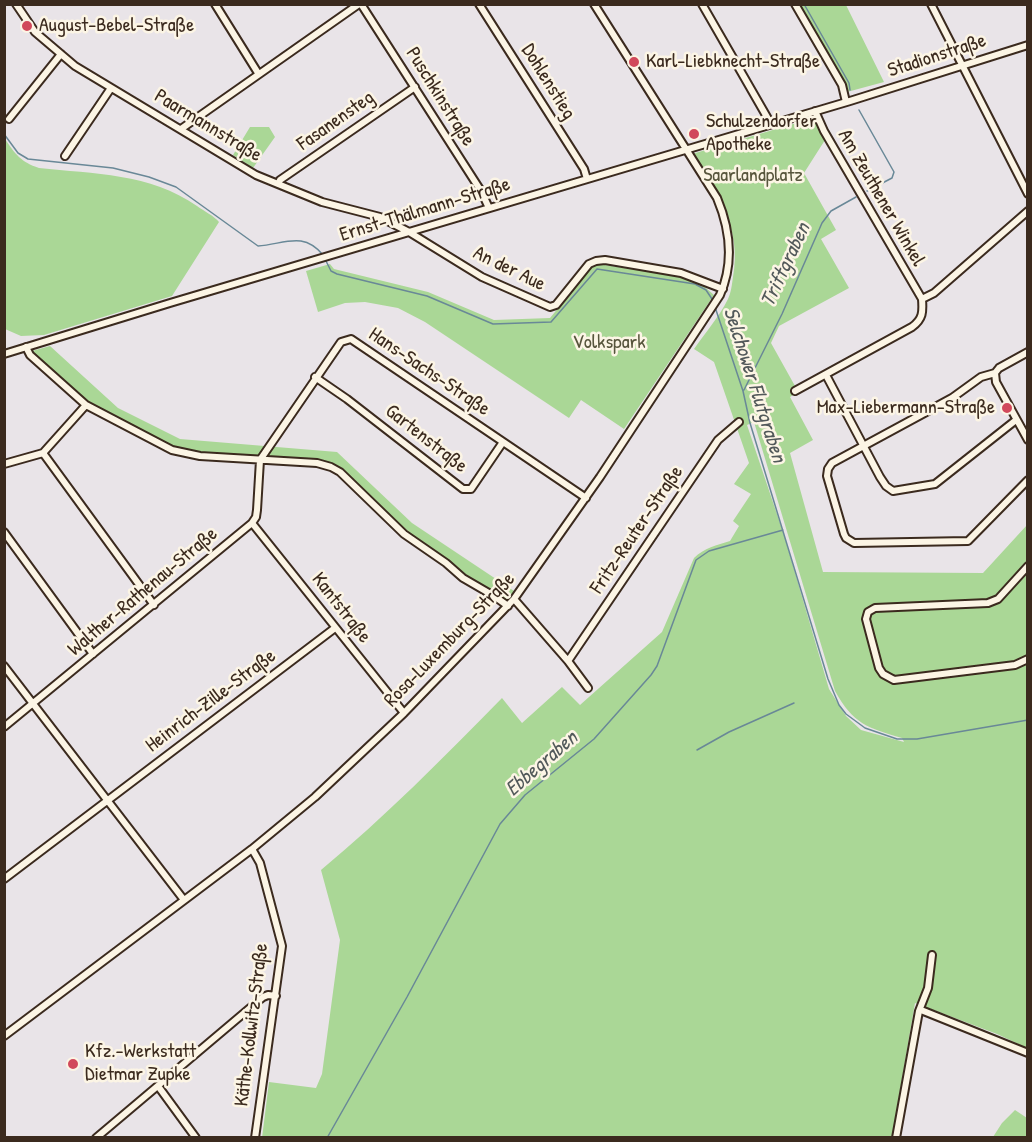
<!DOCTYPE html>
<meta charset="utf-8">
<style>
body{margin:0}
#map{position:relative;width:1032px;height:1142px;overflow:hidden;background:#e9e4e8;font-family:"Patrick Hand",sans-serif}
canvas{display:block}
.frame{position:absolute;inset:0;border:6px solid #3b2a1e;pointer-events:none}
</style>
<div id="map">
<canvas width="1032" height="1142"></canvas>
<div class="frame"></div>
</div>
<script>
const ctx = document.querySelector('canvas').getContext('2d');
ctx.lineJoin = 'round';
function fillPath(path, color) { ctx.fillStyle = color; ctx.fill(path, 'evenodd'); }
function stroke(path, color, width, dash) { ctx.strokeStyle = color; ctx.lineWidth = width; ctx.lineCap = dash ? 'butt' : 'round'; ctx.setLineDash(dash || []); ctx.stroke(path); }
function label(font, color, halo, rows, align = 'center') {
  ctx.font = font + ' "Patrick Hand",sans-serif'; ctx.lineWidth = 5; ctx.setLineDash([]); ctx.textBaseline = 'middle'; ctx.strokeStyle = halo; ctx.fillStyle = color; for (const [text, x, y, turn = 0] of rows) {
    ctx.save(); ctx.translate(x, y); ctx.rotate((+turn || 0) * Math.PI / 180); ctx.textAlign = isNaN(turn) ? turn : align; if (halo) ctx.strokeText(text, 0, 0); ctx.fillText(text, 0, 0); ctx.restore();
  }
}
fillPath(new Path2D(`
 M 800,5 L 846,5 L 884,82 L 847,92 L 847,85 Z
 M 813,118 L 825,140 L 804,173 L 836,230 L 821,239 L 849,288 L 779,326 L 771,343 L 795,386 L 798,392 L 790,397 L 813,440 L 790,453 L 823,572 L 983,573 L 1027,525 L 1027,1048 L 997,1034 L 915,1003 L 892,1137 L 262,1138 L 269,1082 L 316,1088 L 322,1074 L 340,940 L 321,870 C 385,817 443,758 502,698 L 522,723 L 562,687 L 580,705 L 662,632 L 694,558 C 704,548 717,545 730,541 L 739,526 L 733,521 L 751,494 L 734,484 L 749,463 L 714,362 L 694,349 C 705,333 719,317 728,299 C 731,293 732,284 733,277 C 742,230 718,191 692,154 ZM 754,422 L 835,691 C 853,724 868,728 902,738 L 904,742 L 861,730 L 846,716 L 829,689 L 784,535 L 747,425 Z
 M 250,127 L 269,127 L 275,137 L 253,168 L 233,155 Z
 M 5,139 C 15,154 21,162 39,168 C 94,174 150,173 197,206 C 204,211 214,216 219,222 L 172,296 L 44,335 L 21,336 L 5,329 Z
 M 330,264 L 334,269 L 428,292 L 494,320 L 550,318 L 592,267 L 598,264 L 685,277 L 699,282 L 714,295 L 624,429 L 581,400 L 569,418 L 425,322 L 398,308 L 365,302 L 345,303 L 318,312 L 306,271 Z
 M 50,346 L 118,408 L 180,439 L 337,452 L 412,523 L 517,593 L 511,598 L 504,600 L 470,581 L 419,541 L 335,466 L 194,453 L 168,446 L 87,403 L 32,351 Z
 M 1015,1110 L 1027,1118 L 1027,1137 L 993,1137 L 1002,1123 Z`), '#aad796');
stroke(new Path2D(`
 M 804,4 L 849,83 L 850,90
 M 859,110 L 894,172 L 892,178 L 867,191
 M 4,134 L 18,153 L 28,159 L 113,168 L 149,177 L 176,187 L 258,246 C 285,244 303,231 323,255
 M 325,259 L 331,271 L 337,274 L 427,296 L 493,324 L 551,322 L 597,269 L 695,284 L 706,290 L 714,302
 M 715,307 L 743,391 L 750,423 L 828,679 L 839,705 L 846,714 L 865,728 L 897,739 L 917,739 L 1028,720
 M 744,390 L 782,314 L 822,223 L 831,211 L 856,197
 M 697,750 L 729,732 L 794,703
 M 327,1138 L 407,997 L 500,824 L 525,795 L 594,739 L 651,675 L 657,666 L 696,560 L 709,551 L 783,530`), '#698897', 1.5);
const minor = new Path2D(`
 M 16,4 L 35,32 L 75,66 L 256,175 L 322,202 L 380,217 L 409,232 L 482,277 L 550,307 L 556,305 L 589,264 L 596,261 L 605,260 L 681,273 L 723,289
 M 215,4 L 258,73
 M 361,4 L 481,191 L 489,208
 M 479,4 L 584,169 L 587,179
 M 702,4 L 771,124
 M 795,4 L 842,85 L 846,102
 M 931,4 L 1028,194
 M 9,119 L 61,54
 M 181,129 L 359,4
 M 65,156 L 111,88
 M 278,184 L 280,180 L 415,87
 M 922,299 L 934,293 L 1028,211
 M 26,347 L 30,355 L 86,405 L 172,450 L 200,456 L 317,463 L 331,467 L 340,472 L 404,534 L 446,563 L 463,578 L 494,596 L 508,606
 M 1028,352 L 999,368 L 995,373 L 981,377 L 952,398 L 832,463 L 828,469 L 827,476 L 844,534 L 846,538 L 854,543 L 968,541 L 1028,480
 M 4,354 L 170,303 L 850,101 L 1028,45
 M 995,373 L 996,382 L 1028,440
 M 826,375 L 880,477 L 886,486 L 893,491 L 935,484 L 1016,420
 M 315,377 L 347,399 L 463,489 L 471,489 L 503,442
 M 795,391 L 912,327 C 923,319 923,312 922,299 L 824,131 L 815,111
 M 43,453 L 154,605
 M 260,460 L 341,342 L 351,339 L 586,498
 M 4,464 L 43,453 L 86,405
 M 252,523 L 404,713
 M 4,532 L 93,654
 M 1028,566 L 998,599 L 988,603 L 875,608 L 868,612 L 866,619 L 879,668 L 883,674 L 894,680 L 1015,665 L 1028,659
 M 514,599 L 568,661 L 588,688
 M 568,661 L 718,440 L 739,422
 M 4,666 L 184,900
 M 4,727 L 252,523 L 256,517 L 257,510 L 260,460
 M 252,849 L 260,863 L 282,946 L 255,1138
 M 4,879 L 335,628
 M 921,1010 L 1028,1053
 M 4,1036 L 252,849 L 315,797 L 404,713 L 514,599 L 600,477 L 720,295 C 734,263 730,229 717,198 L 594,4
 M 158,1086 L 196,1138
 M 96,1138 L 263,997 L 268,995 L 276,996
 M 896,1138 L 919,1011 L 928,988 L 932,955`);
stroke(minor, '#3b2a1e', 10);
stroke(minor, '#fcf5e5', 6);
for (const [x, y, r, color] of [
 [27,26,6,"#d1495b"],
 [634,62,6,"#d1495b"],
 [694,134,6,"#d1495b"],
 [1007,408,6,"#d1495b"],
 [73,1064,6,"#d1495b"]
]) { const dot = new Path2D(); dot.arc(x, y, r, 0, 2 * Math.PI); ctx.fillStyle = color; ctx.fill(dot); stroke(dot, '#fcf5e5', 2); }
label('20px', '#3b2a1e', '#fcf5e5', [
 ["August-Bebel-Straße",39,26],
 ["Karl-Liebknecht-Straße",646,62],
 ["Schulzendorfer",706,122],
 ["Apotheke",706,145],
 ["Max-Liebermann-Straße",995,408,"right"],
 ["Kfz.-Werkstatt",85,1052],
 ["Dietmar Zupke",85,1075]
], 'left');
label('20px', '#3b2a1e', '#fcf5e5', [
 ["Stadionstraße",937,56,-18],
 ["Dohlenstieg",548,82,58],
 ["Puschkinstraße",440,97,58],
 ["Fasanensteg",336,121,-35],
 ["Paarmannstraße",208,126,31],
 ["Am Zeuthener Winkel",881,198,60],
 ["Ernst-Thälmann-Straße",425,210,-17],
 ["An der Aue",509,269,26],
 ["Hans-Sachs-Straße",429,372,34],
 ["Gartenstraße",426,439,38],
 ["Fritz-Reuter-Straße",637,530,-56],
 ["Walther-Rathenau-Straße",143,592,-40],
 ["Kantstraße",341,608,52],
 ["Rosa-Luxemburg-Straße",450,640,-46],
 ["Heinrich-Zille-Straße",211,701,-37],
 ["Käthe-Kollwitz-Straße",252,1025,-83]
]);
label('20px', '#57553c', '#fcf5e5', [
 ["Saarlandplatz",753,176],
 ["Volkspark",609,343]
]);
label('italic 21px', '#52595a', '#fcf5e5', [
 ["Triftgraben",786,265,-65],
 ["Selchower Flutgraben",754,385,72],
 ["Ebbegraben",542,764,-41]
]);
</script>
